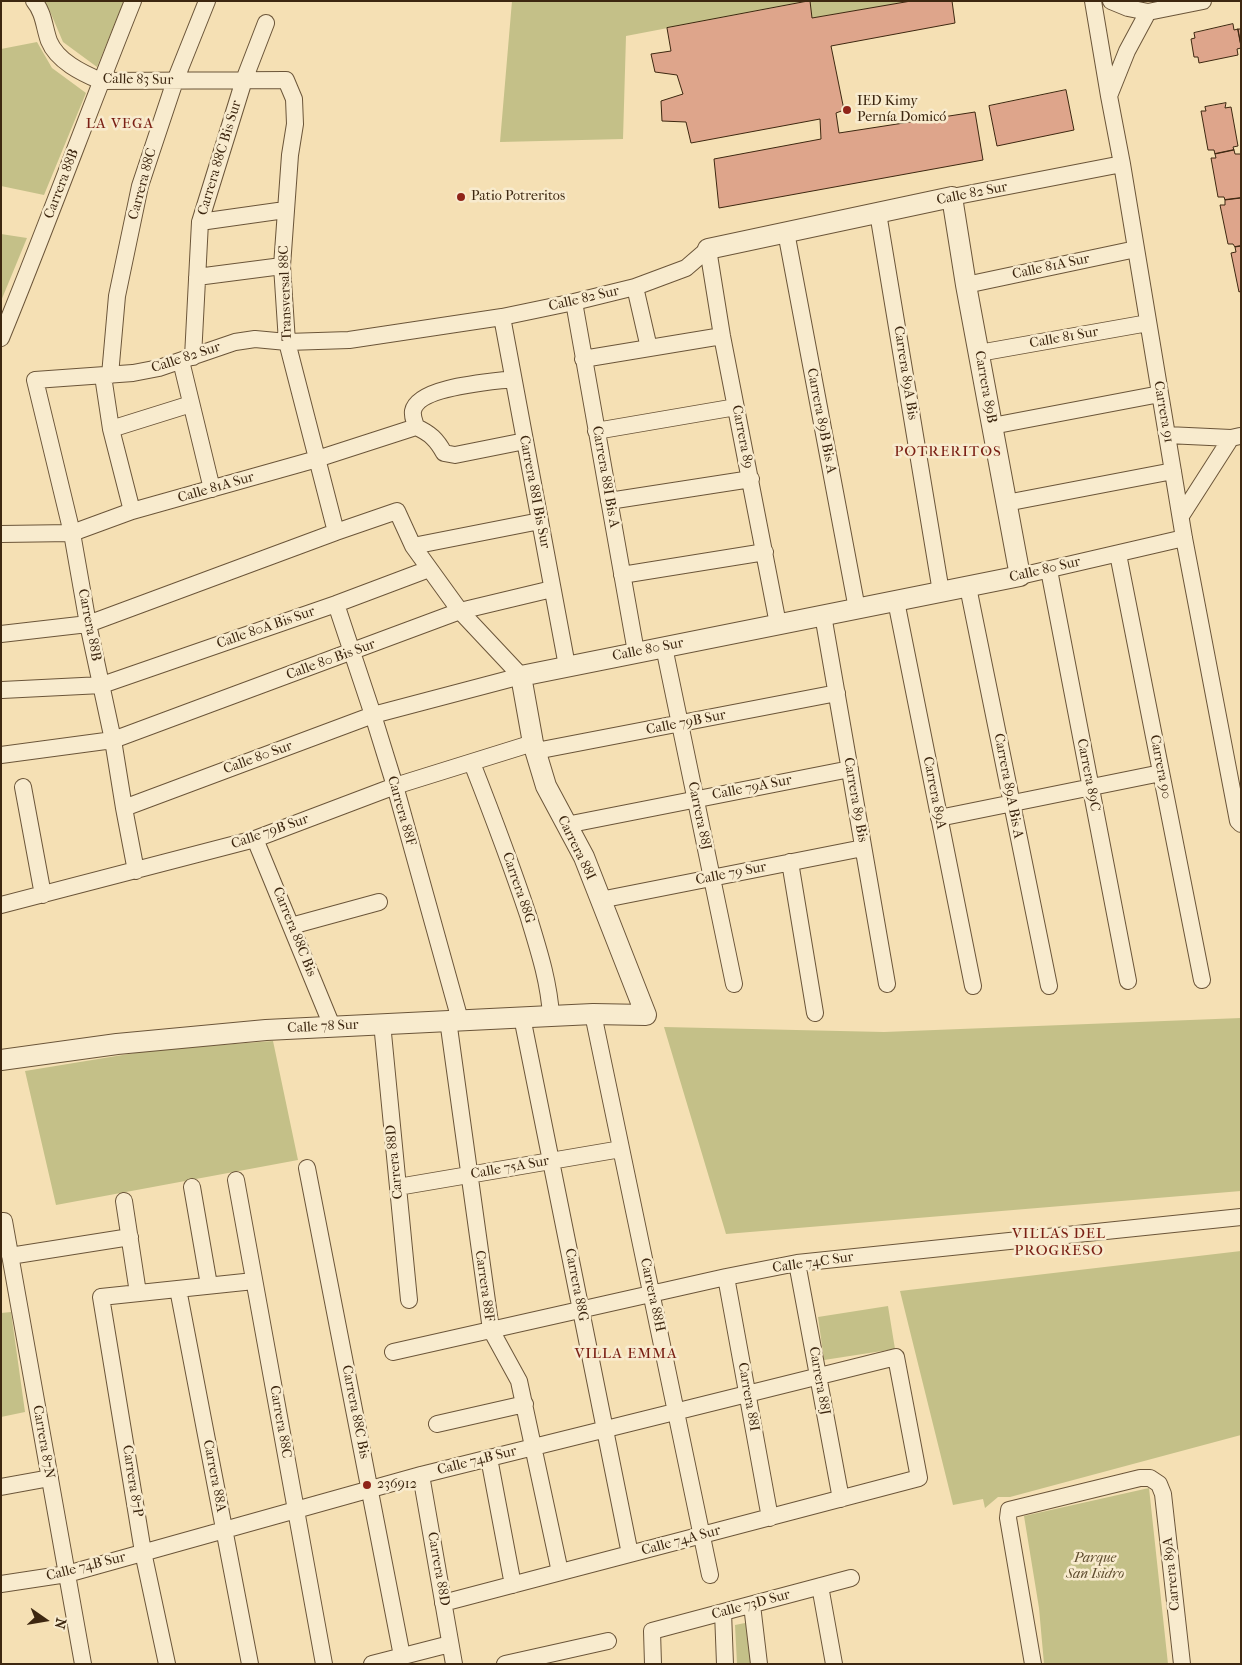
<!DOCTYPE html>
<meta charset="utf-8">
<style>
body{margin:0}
#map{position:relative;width:1242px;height:1665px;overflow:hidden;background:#f5e0b4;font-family:"IM FELL French Canon",serif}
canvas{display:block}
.frame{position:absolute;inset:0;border:2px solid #3d2710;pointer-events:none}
.north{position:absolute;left:20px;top:1595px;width:50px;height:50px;-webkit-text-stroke:4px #f8ebce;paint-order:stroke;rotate:103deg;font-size:14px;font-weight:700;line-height:20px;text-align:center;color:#3d2710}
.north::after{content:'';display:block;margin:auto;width:18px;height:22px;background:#3d2710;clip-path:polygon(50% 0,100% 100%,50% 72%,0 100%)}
</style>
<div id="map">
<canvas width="1242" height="1665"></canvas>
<div class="frame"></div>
<div class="north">N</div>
</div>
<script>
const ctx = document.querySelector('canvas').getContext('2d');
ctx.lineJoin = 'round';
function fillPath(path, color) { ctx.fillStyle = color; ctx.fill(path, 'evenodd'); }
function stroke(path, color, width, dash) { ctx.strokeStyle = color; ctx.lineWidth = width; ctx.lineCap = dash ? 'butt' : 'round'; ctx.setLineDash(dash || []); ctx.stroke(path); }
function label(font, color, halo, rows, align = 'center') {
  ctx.font = font + ' "IM FELL French Canon",serif'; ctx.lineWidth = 5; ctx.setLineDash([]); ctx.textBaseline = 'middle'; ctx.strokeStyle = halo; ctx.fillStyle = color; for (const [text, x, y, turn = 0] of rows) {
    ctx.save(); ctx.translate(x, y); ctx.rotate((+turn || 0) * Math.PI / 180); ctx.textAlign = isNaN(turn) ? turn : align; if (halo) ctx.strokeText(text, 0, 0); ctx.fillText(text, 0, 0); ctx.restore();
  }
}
fillPath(new Path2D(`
 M 41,1 L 124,1 L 97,67 L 63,42 L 49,9 Z
 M 512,1 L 911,1 L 812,18 L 809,1 L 626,36 L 623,139 L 500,142 Z
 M 37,42 L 52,68 L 86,93 L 44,195 L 1,186 L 1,49 Z
 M 1,234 L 27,238 L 1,301 Z
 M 1241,1018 L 1241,1191 L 726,1234 L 664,1027 L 884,1032 Z
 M 273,1041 L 298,1160 L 56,1205 L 25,1071 L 153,1050 Z
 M 1241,1251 L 1241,1435 L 1010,1497 L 998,1497 L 985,1508 L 983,1499 L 953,1505 L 900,1291 Z
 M 888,1306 L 895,1349 L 824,1360 L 818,1317 Z
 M 11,1312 L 25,1412 L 1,1417 L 1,1313 Z
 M 1149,1488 L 1168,1664 L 1044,1664 L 1039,1608 L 1024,1516 Z
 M 750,1622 L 755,1664 L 737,1664 L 735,1625 Z`), '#c4c088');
const building = new Path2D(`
 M 810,1 L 812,18 L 911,1 L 952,1 L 955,23 L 831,46 L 844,110 L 836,113 L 839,133 L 975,112 L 983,160 L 719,208 L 714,159 L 821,139 L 820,119 L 691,143 L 686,122 L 662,121 L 661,101 L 683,94 L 677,75 L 655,72 L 651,54 L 671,51 L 667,28 Z
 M 1233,24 L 1234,30 L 1238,29 L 1241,46 L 1241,48 L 1237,49 L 1238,55 L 1199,63 L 1198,57 L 1194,57 L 1191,39 L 1195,38 L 1194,33 Z
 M 1238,29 L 1241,29 L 1241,46 Z
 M 1066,90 L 1074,130 L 997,146 L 989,106 Z
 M 1226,103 L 1225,108 L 1231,107 L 1238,146 L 1233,147 L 1234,150 L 1215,154 L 1214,150 L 1208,150 L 1201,111 L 1206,111 L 1205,107 Z
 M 1234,150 L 1235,154 L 1241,154 L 1241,198 L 1225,200 L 1224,197 L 1218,197 L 1211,158 L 1216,158 L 1215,154 Z
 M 1241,198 L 1241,246 L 1235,247 L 1233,244 L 1228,244 L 1220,205 L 1225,205 L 1225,200 Z
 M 1241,246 L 1241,291 L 1239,292 L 1231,253 L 1236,252 L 1235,247 Z`);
fillPath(building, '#dea58b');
stroke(building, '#3d2710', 1);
const minor = new Path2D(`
 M 34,1 C 44,13 44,27 49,41 C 57,61 82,73 101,81 L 286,80 L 294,99 L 295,124 L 290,155 L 282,266 L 287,342 L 336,532
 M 1093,1 L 1109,96 L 1122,164 L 1184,538 L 1238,821 L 1241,824
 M 1111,1 L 1128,8 L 1148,12 L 1203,1
 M 1109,96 L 1127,51 L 1148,12
 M 952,197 L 1122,164
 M 878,213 L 941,592
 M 200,222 L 285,210
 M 786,232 L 857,609
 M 708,249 L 722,336 L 778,624
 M 197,277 L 282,266
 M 966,285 L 1136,249
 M 635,287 L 649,348
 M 574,302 L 636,652
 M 502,317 L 567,666
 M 1,338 C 47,226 88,113 133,1
 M 979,353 L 1148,323
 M 193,357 L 200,222 L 244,80 L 266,23
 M 583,359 L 722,336
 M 181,361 L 212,489
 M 110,375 L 117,296 L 140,186 L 175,81 L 207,1
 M 103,376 L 111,429 L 132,511
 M 992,426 L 1160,394
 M 416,427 C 415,422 412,417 413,411 C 418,386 492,382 513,379
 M 111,429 L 191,404
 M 596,431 L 736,407
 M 1167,435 L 1231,438 L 1240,436
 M 609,501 L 751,479
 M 1006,503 L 1173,471
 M 1181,516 L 1231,438
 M 1,534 L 72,533 L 132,511 L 317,459 L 416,427 C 430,433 437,440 444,453 L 455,455 L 525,441
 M 413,546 L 540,521
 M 1118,554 L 1202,980
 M 1049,570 L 1128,981
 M 622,575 L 765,552
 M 1020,576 L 1184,538
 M 968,587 L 1049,986
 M 896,601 L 973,986
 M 336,604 L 373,715 L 395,786 L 460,1020
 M 823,615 L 887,984
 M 1,634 L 88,624 L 336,532 L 397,511 L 413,546 L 460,611 L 521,676 L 373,715 L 124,808
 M 664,647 L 734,984
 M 2,690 L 102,685 L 336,604 L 429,569
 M 536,751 L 837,693
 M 1,755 L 113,740 L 460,611 L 552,589
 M 472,763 C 492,814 511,864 528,915 C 538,948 549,981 551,1016
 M 23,787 L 43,895
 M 939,818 L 1161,773
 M 566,825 L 850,769
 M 255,839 L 332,1026
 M 790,862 L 815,1013
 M 136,871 L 124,808 L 113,740 L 88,624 L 72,533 L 35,380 L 133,373 L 159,368 L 235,342 L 255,339 L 287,342 L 349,340 L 502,317 L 574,302 L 635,287 L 686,268 L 708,249
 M 600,900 L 863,848
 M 1,905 L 255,839 L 395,786 L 533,743
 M 291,926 L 379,902
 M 593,1014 L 710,1575
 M 522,1017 L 630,1554
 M 448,1020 L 491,1330 L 519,1381 L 560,1572
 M 382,1023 L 409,1300
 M 307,1168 L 402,1656
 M 236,1180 L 324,1664
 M 192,1187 L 209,1285
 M 398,1187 L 621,1149
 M 124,1201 L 138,1293
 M 1,1221 L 4,1221 L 83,1664
 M 10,1256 L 130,1237
 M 797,1263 L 841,1499
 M 726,1277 L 770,1518
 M 178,1289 L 250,1664
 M 393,1352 L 726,1277 L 797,1263 L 1241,1217
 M 437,1424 L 525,1404
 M 489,1458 L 513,1585
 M 421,1475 L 454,1664
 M 1,1487 L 50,1478
 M 1,1584 L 67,1574 L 421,1475 L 896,1357 L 919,1478 L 443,1603
 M 820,1586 L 834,1664
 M 752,1605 L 759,1664
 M 723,1612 L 725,1664
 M 167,1664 L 143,1552 L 101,1297 L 254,1281
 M 372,1664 L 450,1644
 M 505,1664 L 608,1641
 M 653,1664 L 652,1631 L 851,1578
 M 1033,1664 L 1008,1518 L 1009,1510 L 1140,1478 L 1150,1478 L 1159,1484 L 1163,1494 L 1182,1664`);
const tertiary = new Path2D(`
 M 1,1060 L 117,1044 L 266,1030 L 551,1016 L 593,1014 L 646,1015 L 584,857 L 546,786 L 533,743 L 521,676 L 1020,576 L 966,285 L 952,197 L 708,249`);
stroke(minor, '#6b5539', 18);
stroke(tertiary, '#6b5539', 22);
stroke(minor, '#f8ebce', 16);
stroke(tertiary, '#f8ebce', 20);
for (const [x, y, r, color] of [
 [847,110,5,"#8f2418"],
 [461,197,5,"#8f2418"],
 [367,1485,5,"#8f2418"]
]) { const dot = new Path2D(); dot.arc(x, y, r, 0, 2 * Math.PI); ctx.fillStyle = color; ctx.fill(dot); stroke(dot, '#f8ebce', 2); }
label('14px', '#3d2710', '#f8ebce', [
 ["Calle 83 Sur",138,80,1],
 ["Carrera 88C Bis Sur",220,158,-73],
 ["Carrera 88B",62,184,-69],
 ["Carrera 88C",143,184,-75],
 ["Calle 82 Sur",972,194,-11],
 ["Calle 81A Sur",1051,267,-12],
 ["Transversal 88C",286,293,-92],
 ["Calle 82 Sur",584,299,-13],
 ["Calle 81 Sur",1064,338,-10],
 ["Calle 82 Sur",186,358,-18],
 ["Carrera 89A Bis",905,373,81],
 ["Carrera 89B",985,387,80],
 ["Carrera 91",1163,412,80],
 ["Carrera 89B Bis A",821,421,79],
 ["Carrera 89",742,437,79],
 ["Carrera 88I Bis A",605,477,80],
 ["Calle 81A Sur",216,488,-16],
 ["Carrera 88I Bis Sur",534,492,79],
 ["Calle 80 Sur",1045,570,-13],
 ["Carrera 88B",89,625,79],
 ["Calle 80A Bis Sur",266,628,-19],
 ["Calle 80 Sur",648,650,-11],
 ["Calle 80 Bis Sur",331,660,-20],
 ["Calle 79B Sur",686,723,-11],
 ["Calle 80 Sur",258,758,-20],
 ["Carrera 90",1160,767,79],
 ["Carrera 89C",1088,775,79],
 ["Carrera 89A Bis A",1008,786,79],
 ["Calle 79A Sur",752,788,-11],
 ["Carrera 89A",934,793,79],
 ["Carrera 89 Bis",855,800,80],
 ["Carrera 88F",401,811,74],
 ["Carrera 88J",699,816,78],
 ["Calle 79B Sur",270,832,-19],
 ["Carrera 88I",576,848,64],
 ["Calle 79 Sur",731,874,-11],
 ["Carrera 88G",518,888,71],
 ["Carrera 88C Bis",294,932,68],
 ["Calle 78 Sur",323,1027,-3],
 ["Carrera 88D",395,1162,-96],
 ["Calle 75A Sur",510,1168,-10],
 ["Calle 74C Sur",813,1263,-8],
 ["Carrera 88G",576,1285,79],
 ["Carrera 88F",484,1286,82],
 ["Carrera 88H",652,1295,78],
 ["Carrera 88J",819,1381,80],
 ["Carrera 88I",748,1397,80],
 ["Carrera 88C Bis",355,1412,79],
 ["Carrera 88C",280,1422,80],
 ["Carrera 87N",43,1442,80],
 ["Calle 74B Sur",477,1461,-14],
 ["Carrera 88A",214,1476,79],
 ["Carrera 87P",132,1481,81],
 ["Calle 74A Sur",681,1541,-15],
 ["Calle 74B Sur",86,1567,-14],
 ["Carrera 88D",438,1569,80],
 ["Carrera 89A",1172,1574,-96],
 ["Calle 73D Sur",751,1605,-15]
]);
label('14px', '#3d2710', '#f8ebce', [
 ["IED Kimy",857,102],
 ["Pernía Domicó",857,118],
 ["Patio Potreritos",471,197],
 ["236912",377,1485]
], 'left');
label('italic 14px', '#5f4d2e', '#f8ebce', [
 ["Parque",1095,1559],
 ["San Isidro",1095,1575]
]);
ctx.letterSpacing = '1px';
label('15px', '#7a1f14', '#f8ebce', [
 ["LA VEGA",120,124],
 ["POTRERITOS",948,452],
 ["VILLAS DEL",1059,1234],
 ["PROGRESO",1059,1251],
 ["VILLA EMMA",626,1354]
]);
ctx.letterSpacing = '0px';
</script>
